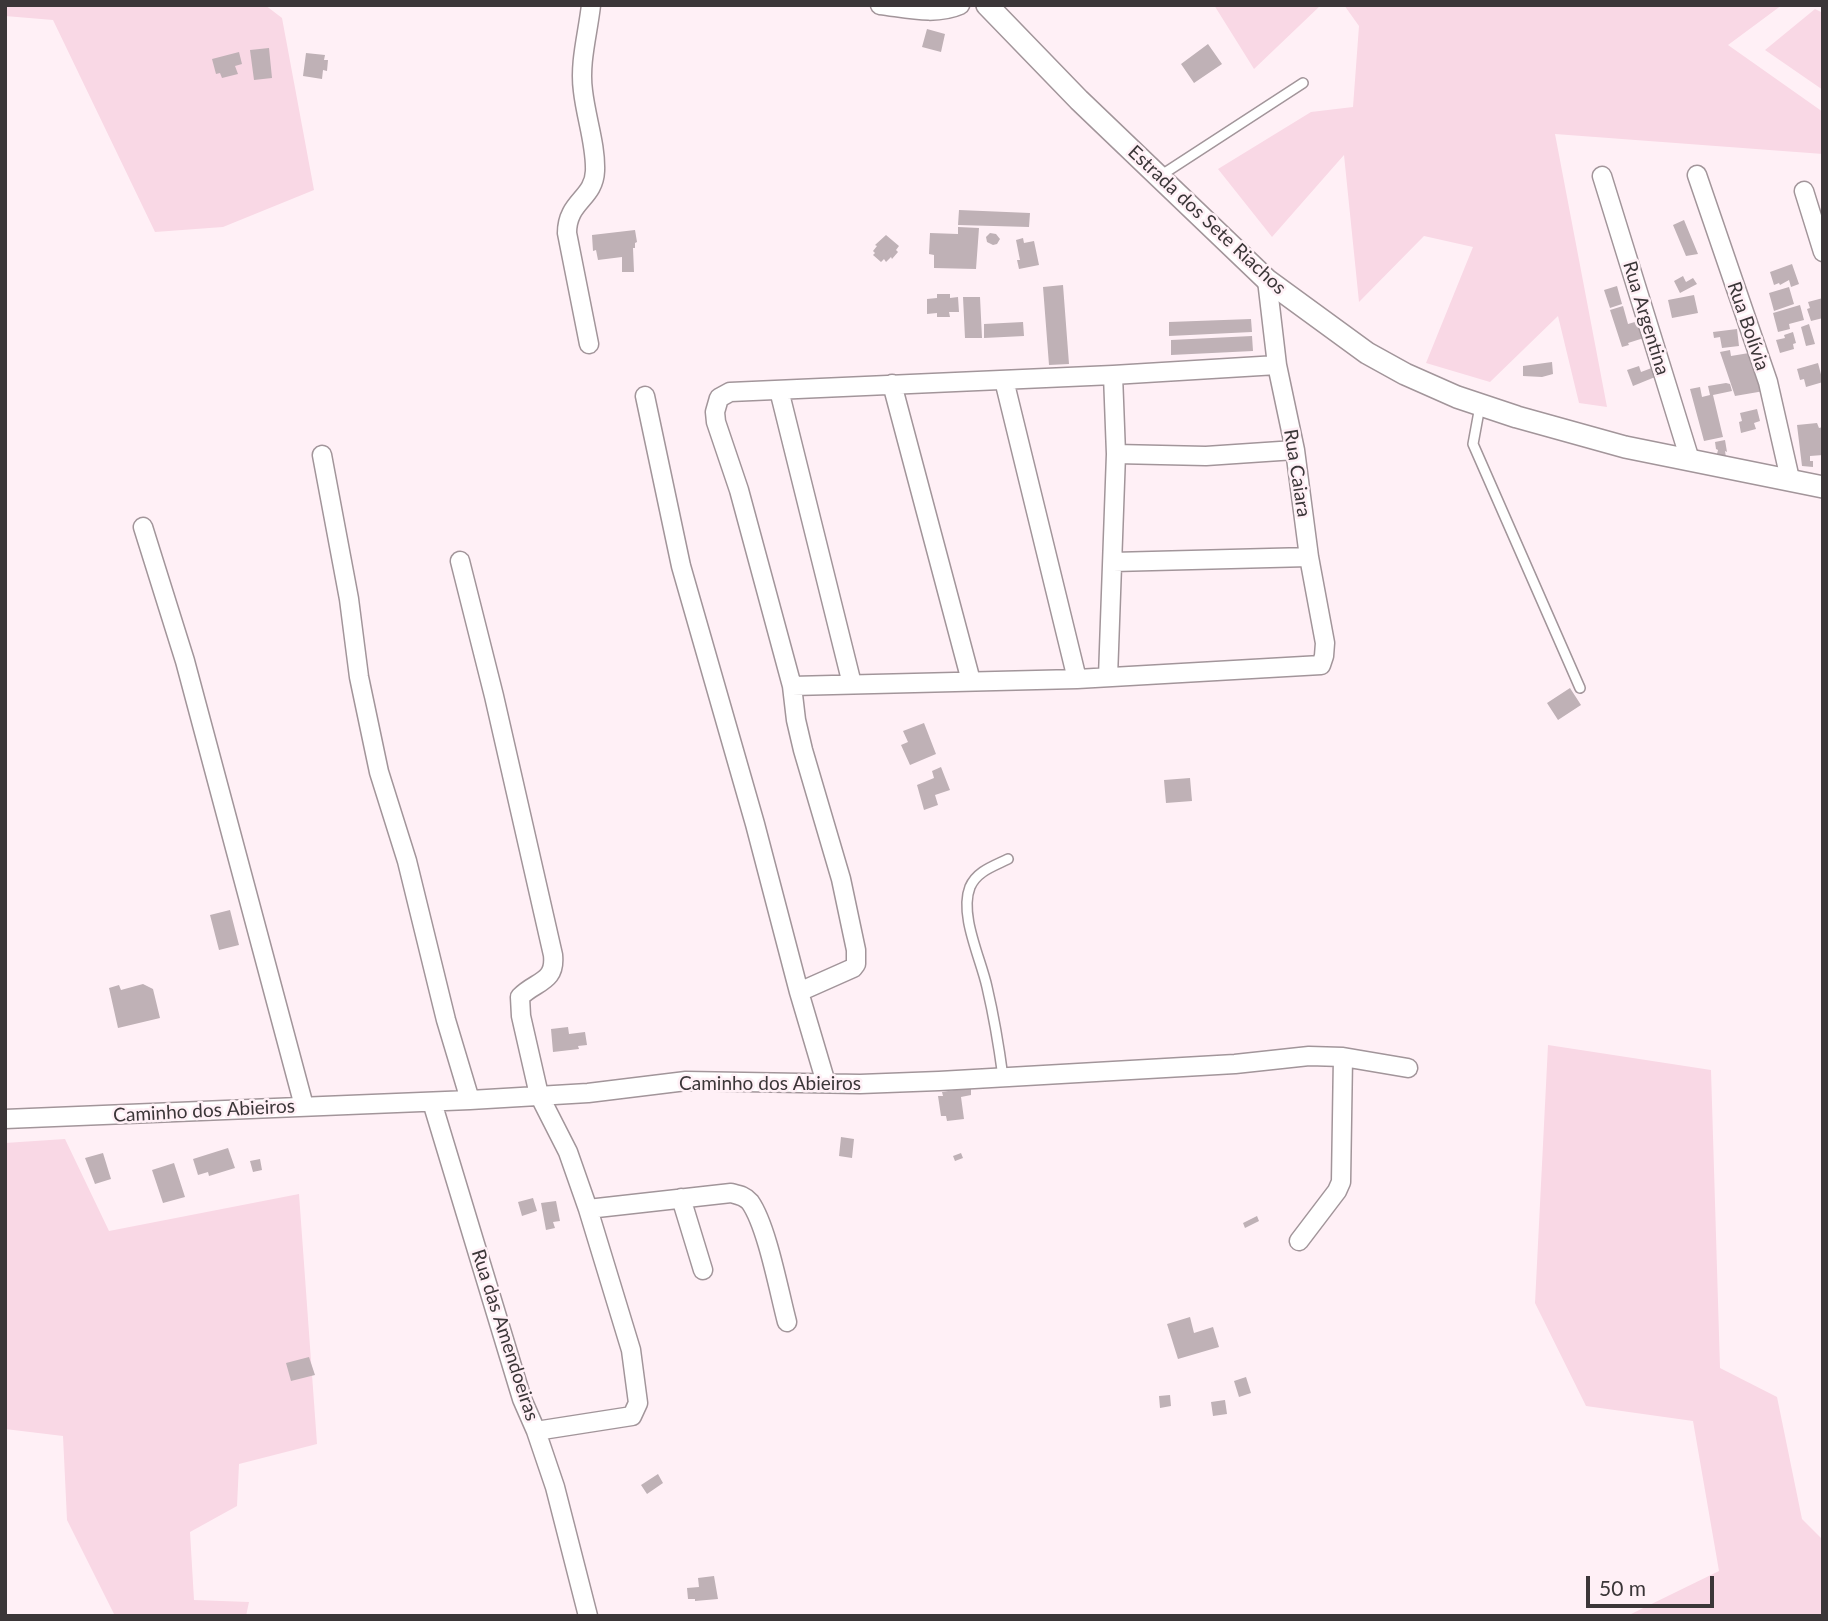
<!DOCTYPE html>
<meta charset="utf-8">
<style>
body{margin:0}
#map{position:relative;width:1828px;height:1621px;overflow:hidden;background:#fff0f6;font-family:Lato,sans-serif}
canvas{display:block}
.frame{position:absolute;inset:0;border:7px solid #3b3638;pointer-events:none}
.scale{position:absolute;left:1586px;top:1576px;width:128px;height:32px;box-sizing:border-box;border:4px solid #3b3638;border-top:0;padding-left:9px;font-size:21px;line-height:24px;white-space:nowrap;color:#3b3638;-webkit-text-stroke:5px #fff0f6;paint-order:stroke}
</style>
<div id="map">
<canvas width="1828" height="1621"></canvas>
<div class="frame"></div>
<div class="scale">50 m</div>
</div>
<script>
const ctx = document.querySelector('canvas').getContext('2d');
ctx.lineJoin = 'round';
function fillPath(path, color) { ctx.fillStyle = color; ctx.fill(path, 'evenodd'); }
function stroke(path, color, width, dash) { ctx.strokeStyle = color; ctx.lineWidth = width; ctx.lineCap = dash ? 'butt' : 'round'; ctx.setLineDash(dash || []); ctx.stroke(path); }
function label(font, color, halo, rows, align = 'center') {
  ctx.font = font + ' Lato,sans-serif'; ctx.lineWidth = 5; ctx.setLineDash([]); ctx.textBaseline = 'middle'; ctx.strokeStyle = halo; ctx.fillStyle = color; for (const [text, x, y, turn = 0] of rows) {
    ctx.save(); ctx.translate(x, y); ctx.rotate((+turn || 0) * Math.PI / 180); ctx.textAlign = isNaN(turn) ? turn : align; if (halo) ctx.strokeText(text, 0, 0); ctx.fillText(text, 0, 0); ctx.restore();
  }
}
fillPath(new Path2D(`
 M 5,5 L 265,5 L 282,18 L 314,190 L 223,227 L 155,232 L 53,20 L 5,16 Z
 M 1214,5 L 1321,5 L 1254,69 Z
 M 1344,5 L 1782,5 L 1728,45 L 1823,112 L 1823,154 L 1555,134 L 1607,407 L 1579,403 L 1558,316 L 1490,382 L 1426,363 L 1473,247 L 1424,236 L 1359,302 L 1344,155 L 1272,237 L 1218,169 L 1311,112 L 1353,107 L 1359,26 Z
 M 1815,9 L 1823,13 L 1823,90 L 1765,50 Z
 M 1548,1045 L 1711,1070 L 1720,1368 L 1777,1397 L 1802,1519 L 1823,1540 L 1823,1616 L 1627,1616 L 1719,1571 L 1693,1421 L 1586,1406 L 1535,1303 Z
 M 65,1139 L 109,1231 L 299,1194 L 317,1444 L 239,1464 L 237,1506 L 190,1532 L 194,1600 L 249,1602 L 246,1616 L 115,1616 L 67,1520 L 63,1436 L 5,1429 L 5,1143 Z`), '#f9d8e5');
fillPath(new Path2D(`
 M 927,29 L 945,34 L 941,52 L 922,47 Z
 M 1208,44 L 1222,64 L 1194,83 L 1181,64 Z
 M 269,48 L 272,78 L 254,80 L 250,50 Z
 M 239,52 L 242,64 L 235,66 L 238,74 L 222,78 L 220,73 L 216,74 L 212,59 Z
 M 306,53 L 325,55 L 324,60 L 328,60 L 327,71 L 323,70 L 322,79 L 303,76 Z
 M 959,210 L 1030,213 L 1029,227 L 958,225 Z
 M 1684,220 L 1698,254 L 1686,256 L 1673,225 Z
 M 958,227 L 979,228 L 976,269 L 934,268 L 934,255 L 929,254 L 930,233 L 958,234 Z
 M 635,230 L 637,242 L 635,243 L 635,248 L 633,248 L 634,272 L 622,272 L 622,257 L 598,260 L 596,250 L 593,251 L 592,235 Z
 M 990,233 L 996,234 L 1000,239 L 997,244 L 993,245 L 987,242 L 986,237 Z
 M 886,235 L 899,246 L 896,250 L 898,252 L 892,259 L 891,257 L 886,262 L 884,259 L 881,262 L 873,255 L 875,253 L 873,251 L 877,246 L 875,245 Z
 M 1023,238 L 1024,243 L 1034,241 L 1039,265 L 1019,269 L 1017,260 L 1020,260 L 1016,240 Z
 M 1792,264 L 1799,284 L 1791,287 L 1789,280 L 1780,285 L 1779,283 L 1774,285 L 1770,272 Z
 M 1683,276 L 1686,282 L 1693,278 L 1697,284 L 1680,293 L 1674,281 Z
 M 1063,285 L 1069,364 L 1049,365 L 1043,287 Z
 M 1617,286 L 1622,304 L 1610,308 L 1604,290 Z
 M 1789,287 L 1794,304 L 1774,311 L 1769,293 Z
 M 937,294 L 950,294 L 950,298 L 958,297 L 959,312 L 949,312 L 950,317 L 937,317 L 937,313 L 927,314 L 927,299 L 937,298 Z
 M 1694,295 L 1698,313 L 1672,318 L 1668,300 Z
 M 963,297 L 980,297 L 982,338 L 965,338 Z
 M 1823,298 L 1823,318 L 1811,321 L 1807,309 L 1810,308 L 1808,302 Z
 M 1800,305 L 1804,320 L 1789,324 L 1790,329 L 1778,332 L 1773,313 Z
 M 1623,306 L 1628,324 L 1645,319 L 1650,336 L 1628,343 L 1629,345 L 1622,347 L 1610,310 Z
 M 1251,319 L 1252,332 L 1169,336 L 1169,322 Z
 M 1023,322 L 1024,336 L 984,338 L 984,324 Z
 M 1809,324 L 1815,344 L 1806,346 L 1801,327 Z
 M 1737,329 L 1739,346 L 1722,348 L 1720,337 L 1714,338 L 1713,332 Z
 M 1793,332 L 1796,343 L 1793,344 L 1794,349 L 1780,353 L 1776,340 L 1785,338 L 1784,335 Z
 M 1252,336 L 1253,351 L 1171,355 L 1171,340 Z
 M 1730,350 L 1731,356 L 1755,352 L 1764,391 L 1735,396 L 1720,352 Z
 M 1552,362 L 1553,374 L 1542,377 L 1523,376 L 1523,366 Z
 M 1818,363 L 1823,382 L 1806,387 L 1804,379 L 1800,380 L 1797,369 Z
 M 1639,366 L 1641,372 L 1657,366 L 1660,375 L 1633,386 L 1627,370 Z
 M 1726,383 L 1730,384 L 1732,391 L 1713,395 L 1723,437 L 1704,441 L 1690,389 L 1700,387 L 1702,397 L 1710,395 L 1708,386 Z
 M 1757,409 L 1760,421 L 1754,423 L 1756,429 L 1741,433 L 1739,422 L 1742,421 L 1740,413 Z
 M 1817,423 L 1819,428 L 1823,427 L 1823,455 L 1810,456 L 1810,461 L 1813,461 L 1813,467 L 1802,466 L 1797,425 Z
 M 1725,440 L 1727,452 L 1725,451 L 1726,457 L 1717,454 L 1718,450 L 1716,449 L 1715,442 Z
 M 1570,688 L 1581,705 L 1558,720 L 1547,703 Z
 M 924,723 L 936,754 L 910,765 L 901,745 L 908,742 L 903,731 Z
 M 941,767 L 950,790 L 935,795 L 938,805 L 924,810 L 917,785 L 934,778 L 932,771 Z
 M 1190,778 L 1192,801 L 1166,803 L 1164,780 Z
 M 230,910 L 239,945 L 219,950 L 210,915 Z
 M 143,984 L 153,989 L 160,1018 L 118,1028 L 109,988 L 119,985 L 121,990 Z
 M 568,1027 L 569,1034 L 585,1032 L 587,1045 L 578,1046 L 579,1049 L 553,1052 L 551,1029 Z
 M 960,1089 L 971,1089 L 971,1095 L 961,1097 L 964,1119 L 947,1121 L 946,1116 L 941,1116 L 938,1096 L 943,1096 L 942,1092 Z
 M 841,1137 L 854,1139 L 852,1158 L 839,1156 Z
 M 228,1148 L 235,1168 L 209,1176 L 208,1172 L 198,1175 L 193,1159 Z
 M 103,1153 L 111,1179 L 95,1184 L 85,1158 Z
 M 961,1153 L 963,1158 L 955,1161 L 953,1156 Z
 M 260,1159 L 262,1170 L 253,1172 L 250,1161 Z
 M 174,1163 L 185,1197 L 163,1203 L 152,1170 Z
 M 533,1198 L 537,1211 L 522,1216 L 518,1202 Z
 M 556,1201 L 560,1221 L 553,1222 L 555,1228 L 546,1230 L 541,1203 Z
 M 1257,1216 L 1259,1221 L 1245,1228 L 1243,1223 Z
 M 1190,1317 L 1194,1333 L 1213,1327 L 1219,1347 L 1178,1359 L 1167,1324 Z
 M 309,1357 L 315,1375 L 291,1381 L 286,1363 Z
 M 1246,1377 L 1251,1393 L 1239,1397 L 1234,1381 Z
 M 1170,1395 L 1171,1406 L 1160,1408 L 1159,1396 Z
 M 1225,1400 L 1227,1414 L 1213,1416 L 1211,1402 Z
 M 658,1474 L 663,1483 L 647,1494 L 641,1485 Z
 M 714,1576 L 718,1599 L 695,1601 L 695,1599 L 688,1599 L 687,1588 L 699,1587 L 698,1578 Z`), '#bfb1b6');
const service = new Path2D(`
 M 1160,176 L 1303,83
 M 1480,406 L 1473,444 L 1580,688
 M 1003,1077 C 999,1047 994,1017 987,987 C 981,959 959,915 970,887 C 977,871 994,866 1008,859`);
const minor = new Path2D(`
 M 880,5 C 906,8 935,16 960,5
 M 1697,175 L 1768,382 L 1790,479
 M 1602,176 L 1690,460
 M 1804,191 L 1823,252
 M 589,344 L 567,233 C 567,201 594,199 595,171 C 596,145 586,118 583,91 C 579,63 588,33 591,5
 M 1004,380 L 1077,679
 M 892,384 L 971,681
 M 779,390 L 852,684
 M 645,396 L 681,566 L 755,824 L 799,992 L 826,1083
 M 1116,454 L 1206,456 L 1295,450
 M 322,455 L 349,599 L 359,677 L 379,772 L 407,861 L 446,1020 L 470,1100
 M 143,527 L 185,661 L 304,1106
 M 1113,562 L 1309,557
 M 1108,677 L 1116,454 L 1113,375
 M 792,686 L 1077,679 L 1321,665 L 1324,656 L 1325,643 L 1309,557 L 1295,450 L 1277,365 L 1267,280
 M 799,992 L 853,968 L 856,964 L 856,950 L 841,879 L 803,750 L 796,720 L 792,686 L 739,490 L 716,422 L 715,412 L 719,398 L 730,392 L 1113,375 L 1277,365
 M 432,1102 L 522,1399 L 536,1431 L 632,1416 L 638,1403 L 631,1350 L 588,1209 L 568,1152 L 539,1095 L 521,1016 L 520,997 C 535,981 556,983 553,955 L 494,696 L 460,561
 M 5,1119 L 470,1100 L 588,1093 L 686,1081 L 860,1084 L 939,1081 L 1235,1064 L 1309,1056 L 1343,1057 L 1408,1068
 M 681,1198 L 703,1270
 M 588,1209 L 731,1193 C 739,1195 745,1196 750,1202 C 767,1226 779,1292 787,1322
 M 1299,1241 L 1337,1191 L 1341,1182 L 1343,1057
 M 536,1431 L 555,1487 L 588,1616`);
const tertiary = new Path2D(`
 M 987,5 L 1079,100 L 1267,280 L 1367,353 L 1405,374 L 1457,397 L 1517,417 L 1625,447 L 1823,487`);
stroke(service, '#a2959a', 12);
stroke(minor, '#a2959a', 21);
stroke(tertiary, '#a2959a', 24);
stroke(service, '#fff', 9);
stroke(minor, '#fff', 18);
stroke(tertiary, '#fff', 21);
label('19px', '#3b3638', '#fff0f6', [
 ["Estrada dos Sete Riachos",1207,220,43],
 ["Rua Argentina",1646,318,73],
 ["Rua Bolívia",1748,326,71],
 ["Rua Caiara",1297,473,81],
 ["Caminho dos Abieiros",770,1084],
 ["Caminho dos Abieiros",204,1111,-3],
 ["Rua das Amendoeiras",505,1335,72]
]);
</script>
